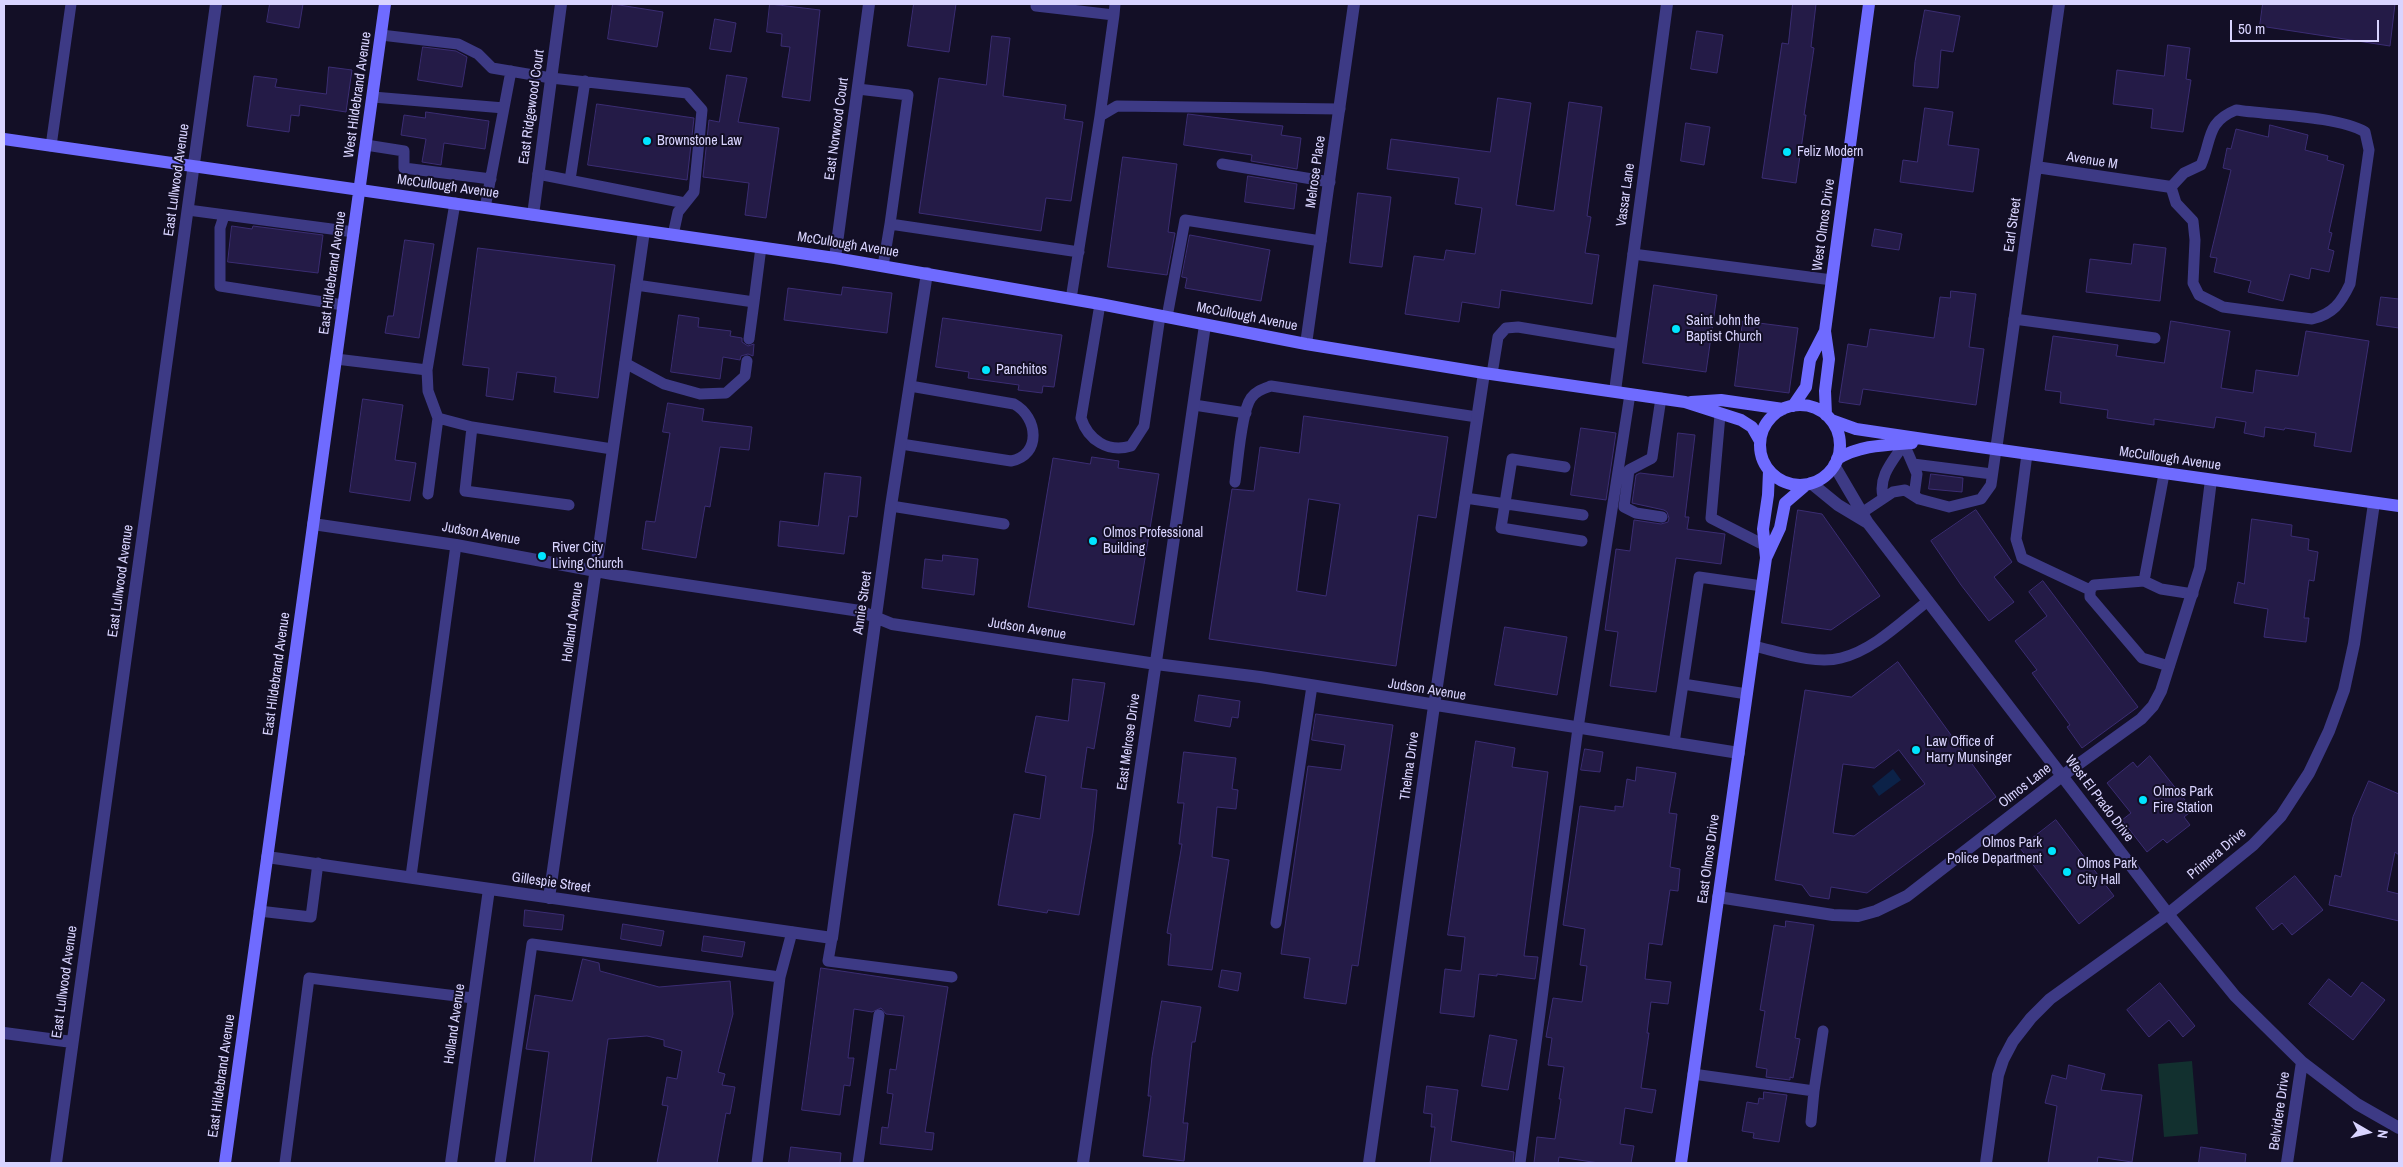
<!DOCTYPE html>
<style>
body{margin:0}
#map{position:relative;width:2403px;height:1167px;overflow:hidden;background:#130f26;font-family:"Archivo Narrow",sans-serif}
canvas{display:block}
.frame{position:absolute;inset:0;border:5px solid #d9d4ff;pointer-events:none}
.north{position:absolute;left:2343px;top:1107px;width:50px;height:50px;-webkit-text-stroke:4px #130f26;paint-order:stroke;rotate:98deg;font-size:14px;font-weight:700;line-height:20px;text-align:center;color:#d9d4ff}
.north::after{content:'';display:block;margin:auto;width:18px;height:22px;background:#d9d4ff;clip-path:polygon(50% 0,100% 100%,50% 72%,0 100%)}
.scale{position:absolute;left:2230px;top:20px;width:149px;height:22px;box-sizing:border-box;border:2px solid #d9d4ff;border-top:0;padding-left:6px;font-size:15px;line-height:18px;white-space:nowrap;color:#d9d4ff;-webkit-text-stroke:4px #130f26;paint-order:stroke}
</style>
<div id="map">
<canvas width="2403" height="1167"></canvas>
<div class="frame"></div>
<div class="north">N</div>
<div class="scale">50 m</div>
</div>
<script>
const ctx = document.querySelector('canvas').getContext('2d');
ctx.lineJoin = 'round';
function fillPath(path, color) { ctx.fillStyle = color; ctx.fill(path, 'evenodd'); }
function stroke(path, color, width, dash) { ctx.strokeStyle = color; ctx.lineWidth = width; ctx.lineCap = dash ? 'butt' : 'round'; ctx.setLineDash(dash || []); ctx.stroke(path); }
function label(font, color, halo, rows, align = 'center') {
  ctx.font = font + ' "Archivo Narrow",sans-serif'; ctx.lineWidth = 4; ctx.setLineDash([]); ctx.textBaseline = 'middle'; ctx.strokeStyle = halo; ctx.fillStyle = color; for (const [text, x, y, turn = 0] of rows) {
    ctx.save(); ctx.translate(x, y); ctx.rotate((+turn || 0) * Math.PI / 180); ctx.textAlign = isNaN(turn) ? turn : align; if (halo) ctx.strokeText(text, 0, 0); ctx.fillText(text, 0, 0); ctx.restore();
  }
}
fillPath(new Path2D(`
 M 2192,1061 L 2198,1134 L 2164,1137 L 2158,1064 Z`), '#12302f');
fillPath(new Path2D(`
 M 1893,769 L 1901,780 L 1879,796 L 1872,786 Z`), '#0c2248');
const building = new Path2D(`
 M 270,4 L 303,4 L 299,28 L 267,22 Z
 M 613,4 L 663,12 L 657,47 L 608,39 Z
 M 770,4 L 820,10 L 810,101 L 782,97 L 790,47 L 781,46 L 782,34 L 767,32 Z
 M 914,4 L 956,4 L 949,52 L 908,46 Z
 M 1793,4 L 1816,4 L 1811,47 L 1814,48 L 1804,115 L 1806,115 L 1796,183 L 1762,178 L 1782,43 L 1788,44 Z
 M 2263,4 L 2395,4 L 2390,46 L 2260,26 Z
 M 1925,10 L 1960,16 L 1953,52 L 1941,50 L 1938,88 L 1913,86 L 1915,62 Z
 M 715,19 L 736,23 L 731,52 L 710,49 Z
 M 1697,31 L 1723,35 L 1717,73 L 1691,69 Z
 M 992,36 L 1010,38 L 1003,96 L 1066,105 L 1064,119 L 1083,122 L 1071,201 L 1046,198 L 1041,231 L 919,213 L 939,78 L 986,85 Z
 M 2168,45 L 2190,48 L 2186,79 L 2191,80 L 2183,132 L 2151,128 L 2153,109 L 2113,104 L 2117,70 L 2164,76 Z
 M 423,47 L 456,51 L 467,57 L 462,87 L 418,80 Z
 M 329,67 L 352,70 L 346,112 L 300,105 L 299,116 L 291,115 L 289,132 L 247,126 L 254,76 L 277,79 L 275,87 L 326,94 Z
 M 727,75 L 747,78 L 738,122 L 779,128 L 766,218 L 745,215 L 749,183 L 703,177 L 709,120 L 719,122 Z
 M 1498,98 L 1531,103 L 1516,205 L 1554,211 L 1569,102 L 1602,107 L 1587,216 L 1591,217 L 1585,253 L 1599,255 L 1592,304 L 1501,290 L 1499,308 L 1462,302 L 1459,322 L 1405,314 L 1414,256 L 1444,260 L 1446,250 L 1475,254 L 1482,208 L 1455,204 L 1459,178 L 1387,169 L 1391,139 L 1490,152 Z
 M 597,104 L 694,118 L 687,180 L 588,165 Z
 M 1925,108 L 1953,112 L 1948,145 L 1979,149 L 1973,192 L 1900,182 L 1903,160 L 1917,162 Z
 M 426,112 L 489,121 L 485,149 L 444,143 L 441,165 L 422,162 L 426,139 L 401,135 L 404,115 L 425,118 Z
 M 1188,114 L 1283,126 L 1281,135 L 1301,138 L 1297,169 L 1251,161 L 1252,155 L 1184,145 Z
 M 1686,123 L 1710,127 L 1704,165 L 1681,161 Z
 M 2270,125 L 2308,135 L 2305,150 L 2328,156 L 2327,160 L 2344,165 L 2329,232 L 2332,233 L 2328,249 L 2334,251 L 2329,272 L 2311,268 L 2309,279 L 2290,274 L 2283,301 L 2248,292 L 2251,281 L 2214,272 L 2217,258 L 2210,257 L 2231,170 L 2223,168 L 2227,148 L 2231,149 L 2236,129 L 2268,137 Z
 M 1123,157 L 1177,164 L 1168,232 L 1175,233 L 1167,275 L 1108,267 Z
 M 1248,176 L 1297,184 L 1294,209 L 1245,202 Z
 M 1358,193 L 1391,197 L 1382,267 L 1350,263 Z
 M 232,226 L 252,229 L 253,226 L 323,235 L 318,273 L 228,262 Z
 M 1875,229 L 1902,234 L 1899,250 L 1872,246 Z
 M 1190,235 L 1270,250 L 1261,301 L 1185,288 L 1187,278 L 1182,277 Z
 M 405,240 L 434,244 L 419,338 L 385,333 L 388,316 L 393,316 Z
 M 2134,244 L 2166,248 L 2160,301 L 2086,292 L 2090,259 L 2131,264 Z
 M 478,248 L 615,265 L 598,398 L 554,392 L 556,377 L 517,372 L 513,400 L 486,396 L 489,368 L 463,365 Z
 M 1654,285 L 1717,295 L 1706,372 L 1643,363 Z
 M 843,287 L 892,293 L 887,333 L 784,320 L 788,288 L 841,295 Z
 M 1951,291 L 1976,294 L 1969,347 L 1984,349 L 1976,405 L 1863,389 L 1860,405 L 1839,402 L 1848,344 L 1867,347 L 1870,329 L 1934,338 L 1940,297 L 1950,298 Z
 M 2381,297 L 2399,299 L 2399,328 L 2377,325 Z
 M 679,315 L 699,318 L 698,327 L 731,331 L 730,336 L 742,338 L 742,342 L 748,346 L 754,344 L 753,356 L 748,354 L 741,356 L 740,360 L 723,357 L 720,379 L 671,372 Z
 M 943,318 L 1062,335 L 1054,387 L 1043,386 L 1042,393 L 1018,390 L 1019,385 L 968,378 L 969,372 L 936,367 Z
 M 1743,321 L 1798,328 L 1789,393 L 1735,386 Z
 M 2171,321 L 2230,331 L 2221,388 L 2253,393 L 2256,370 L 2298,376 L 2306,331 L 2369,341 L 2351,452 L 2314,446 L 2316,433 L 2285,428 L 2284,430 L 2265,427 L 2264,437 L 2244,433 L 2246,422 L 2216,417 L 2214,428 L 2154,419 L 2154,425 L 2107,418 L 2108,410 L 2060,403 L 2061,392 L 2045,390 L 2053,336 L 2118,345 L 2116,356 L 2164,363 Z
 M 363,399 L 403,405 L 395,460 L 416,463 L 410,501 L 350,492 Z
 M 668,403 L 704,409 L 702,421 L 752,427 L 749,450 L 720,447 L 710,507 L 705,506 L 696,558 L 642,549 L 646,521 L 655,522 L 670,433 L 663,432 Z
 M 1304,416 L 1448,437 L 1436,518 L 1418,515 L 1396,666 L 1209,639 L 1232,489 L 1254,491 L 1260,447 L 1299,453 ZM 1309,499 L 1340,504 L 1326,596 L 1297,591 Z
 M 1581,428 L 1616,433 L 1606,500 L 1571,495 Z
 M 1678,433 L 1695,435 L 1685,517 L 1689,517 L 1687,529 L 1725,534 L 1721,564 L 1676,558 L 1656,692 L 1610,686 L 1618,632 L 1605,630 L 1616,549 L 1630,551 L 1634,520 L 1661,524 L 1668,522 L 1669,518 L 1667,512 L 1664,510 L 1632,503 L 1636,475 L 1640,473 L 1673,477 Z
 M 1092,457 L 1119,461 L 1118,468 L 1159,474 L 1134,625 L 1028,607 L 1053,458 L 1090,464 Z
 M 825,473 L 861,477 L 857,517 L 849,516 L 844,554 L 778,546 L 780,521 L 818,526 Z
 M 1931,474 L 1963,478 L 1962,492 L 1929,489 Z
 M 1798,510 L 1822,514 L 1880,596 L 1831,630 L 1782,623 Z
 M 1976,510 L 2012,562 L 1994,577 L 2014,602 L 1989,621 L 1961,585 L 1931,541 Z
 M 2252,519 L 2292,525 L 2291,536 L 2309,539 L 2308,550 L 2318,552 L 2314,581 L 2309,580 L 2304,618 L 2309,618 L 2306,642 L 2264,637 L 2268,609 L 2234,603 L 2238,582 L 2244,584 Z
 M 943,555 L 978,559 L 974,595 L 922,588 L 925,559 L 942,561 Z
 M 2043,581 L 2138,707 L 2082,748 L 2067,727 L 2070,725 L 2032,673 L 2037,670 L 2015,641 L 2047,616 L 2029,592 Z
 M 1505,627 L 1567,637 L 1557,695 L 1495,685 Z
 M 1898,662 L 1996,797 L 1867,893 L 1831,887 L 1829,899 L 1810,896 L 1802,885 L 1775,880 L 1805,690 L 1851,697 ZM 1899,750 L 1925,784 L 1854,836 L 1833,833 L 1843,764 L 1874,768 Z
 M 1073,679 L 1105,683 L 1094,749 L 1087,747 L 1081,788 L 1097,790 L 1093,832 L 1079,915 L 1048,910 L 1047,913 L 998,905 L 1014,814 L 1040,819 L 1046,776 L 1025,772 L 1036,716 L 1068,721 Z
 M 1199,695 L 1240,701 L 1238,718 L 1232,717 L 1230,727 L 1195,721 Z
 M 1316,714 L 1393,725 L 1358,966 L 1352,965 L 1346,1004 L 1304,998 L 1310,958 L 1281,954 L 1308,766 L 1341,770 L 1345,745 L 1312,740 Z
 M 1476,741 L 1515,748 L 1512,767 L 1548,772 L 1524,956 L 1538,957 L 1535,979 L 1497,974 L 1497,976 L 1479,974 L 1474,1017 L 1440,1013 L 1445,969 L 1461,971 L 1465,937 L 1448,935 Z
 M 1585,749 L 1603,752 L 1600,772 L 1581,770 Z
 M 1184,752 L 1236,758 L 1232,789 L 1238,790 L 1236,809 L 1217,807 L 1212,857 L 1229,860 L 1212,970 L 1168,965 L 1171,934 L 1167,933 L 1182,844 L 1179,844 L 1184,803 L 1178,803 Z
 M 2150,756 L 2193,810 L 2184,817 L 2190,825 L 2167,843 L 2163,839 L 2147,852 L 2122,820 L 2131,813 L 2107,783 L 2133,762 L 2137,767 Z
 M 1637,767 L 1676,773 L 1669,813 L 1677,814 L 1670,867 L 1680,869 L 1678,891 L 1670,890 L 1662,945 L 1649,943 L 1645,979 L 1671,982 L 1668,1004 L 1651,1002 L 1647,1033 L 1649,1033 L 1641,1088 L 1656,1090 L 1652,1113 L 1625,1108 L 1620,1144 L 1634,1146 L 1631,1163 L 1599,1163 L 1559,1157 L 1558,1163 L 1534,1163 L 1537,1137 L 1555,1139 L 1561,1099 L 1559,1099 L 1564,1067 L 1548,1065 L 1552,1038 L 1546,1037 L 1553,998 L 1582,1002 L 1587,966 L 1580,965 L 1585,929 L 1563,925 L 1580,806 L 1615,811 L 1615,806 L 1623,807 L 1627,779 L 1635,781 Z
 M 2369,781 L 2399,794 L 2399,855 L 2395,852 L 2387,891 L 2399,894 L 2399,921 L 2329,905 L 2335,875 L 2341,877 L 2353,817 Z
 M 2056,820 L 2114,896 L 2079,924 L 2020,848 Z
 M 2295,876 L 2323,910 L 2292,935 L 2282,923 L 2273,930 L 2256,908 Z
 M 525,910 L 564,915 L 562,930 L 524,926 Z
 M 1786,921 L 1814,925 L 1795,1038 L 1800,1039 L 1793,1078 L 1790,1077 L 1790,1080 L 1766,1077 L 1767,1069 L 1756,1067 L 1765,1011 L 1760,1010 L 1774,925 L 1785,927 Z
 M 623,924 L 664,931 L 661,946 L 621,939 Z
 M 704,936 L 745,942 L 742,957 L 702,951 Z
 M 583,959 L 599,963 L 600,971 L 659,987 L 730,981 L 733,1014 L 718,1072 L 725,1074 L 722,1085 L 735,1087 L 730,1114 L 726,1113 L 717,1163 L 657,1163 L 668,1106 L 662,1105 L 667,1077 L 677,1079 L 682,1051 L 664,1046 L 664,1040 L 647,1036 L 608,1039 L 591,1163 L 534,1163 L 549,1052 L 526,1049 L 535,995 L 572,1001 Z
 M 821,968 L 948,987 L 925,1132 L 934,1133 L 932,1150 L 880,1144 L 882,1127 L 888,1128 L 893,1094 L 887,1093 L 890,1069 L 896,1070 L 904,1016 L 886,1014 L 881,1008 L 872,1012 L 854,1009 L 848,1058 L 854,1058 L 850,1086 L 844,1085 L 840,1115 L 802,1110 Z
 M 1222,970 L 1241,973 L 1238,991 L 1219,987 Z
 M 2329,979 L 2351,997 L 2362,982 L 2385,1000 L 2353,1040 L 2309,1004 Z
 M 2160,983 L 2195,1026 L 2183,1037 L 2169,1020 L 2149,1037 L 2127,1010 Z
 M 1162,1001 L 1201,1007 L 1195,1042 L 1192,1042 L 1183,1123 L 1188,1123 L 1184,1161 L 1143,1156 L 1151,1096 L 1148,1096 L 1152,1057 Z
 M 1490,1035 L 1517,1040 L 1508,1090 L 1482,1086 Z
 M 2069,1065 L 2105,1074 L 2101,1090 L 2142,1095 L 2132,1162 L 2098,1157 L 2097,1163 L 2048,1163 L 2057,1106 L 2045,1103 L 2052,1075 L 2066,1079 Z
 M 1427,1086 L 1458,1090 L 1451,1141 L 1514,1152 L 1513,1163 L 1430,1163 L 1435,1127 L 1431,1127 L 1432,1114 L 1424,1113 Z
 M 1764,1092 L 1787,1095 L 1779,1142 L 1753,1138 L 1754,1133 L 1742,1131 L 1747,1102 L 1758,1104 L 1759,1098 L 1763,1099 Z
 M 791,1147 L 841,1153 L 840,1163 L 789,1163 Z
 M 2201,1147 L 2246,1154 L 2245,1163 L 2199,1163 Z`);
fillPath(building, '#241b47');
stroke(building, '#3b2d73', 1);
stroke(new Path2D(`
 M 1036,6 L 1114,15 L 1115,4
 M 381,35 L 458,44 L 478,54 L 492,68 L 551,78 L 687,93 L 702,110 L 694,192 L 678,212 L 673,235
 M 858,89 L 908,95 L 890,224 L 1079,252
 M 373,97 L 504,108
 M 2236,110 C 2269,115 2339,116 2365,132 L 2369,150 L 2350,284 C 2341,303 2333,314 2312,319 L 2223,307 L 2199,295 L 2193,283 L 2195,240 L 2193,221 L 2176,203 L 2171,187 L 2184,173 L 2201,165 C 2212,140 2206,122 2236,110 Z
 M 1100,116 L 1114,15
 M 366,145 L 404,151 L 404,168 L 491,179
 M 51,146 L 71,4
 M 1222,164 L 1330,182
 M 538,174 L 685,203
 M 570,180 L 585,81
 M 455,203 L 427,370 L 428,391 L 438,418 L 472,427 L 612,449
 M 485,208 L 511,71
 M 188,210 L 354,232
 M 224,216 L 220,228 L 220,286 L 343,305
 M 1633,254 L 1832,280
 M 883,266 L 890,224
 M 636,285 L 754,302 L 761,247
 M 1071,299 L 1100,116 L 1117,106 L 1340,109
 M 1100,304 L 1081,418 C 1088,440 1108,453 1131,446 L 1144,426 L 1160,316
 M 1167,317 L 1185,220 L 1321,241
 M 2014,319 L 2155,338
 M 749,339 L 754,302
 M 336,359 L 427,370
 M 625,363 L 664,384 L 700,394 L 726,393 L 745,376 L 747,361
 M 1492,374 L 1498,337 L 1506,328 L 1518,327 L 1621,344
 M 1661,398 L 1652,458 L 1629,470 L 1624,507 L 1636,513 L 1662,517
 M 1194,405 L 1246,413
 M 1720,415 L 1711,518 L 1764,545
 M 472,427 L 465,491 L 569,505
 M 901,444 L 1011,461 C 1042,455 1038,417 1014,404 L 910,386
 M 1904,444 L 1917,474 L 1914,496
 M 2027,454 L 2016,539 L 2022,558 L 2090,590
 M 1913,464 L 1992,474
 M 1565,467 L 1512,459 L 1501,528 L 1582,541
 M 2164,474 L 2144,581 L 2094,585 L 2090,590 L 2090,597 L 2142,658 L 2169,666
 M 1235,482 C 1238,463 1241,412 1251,398 C 1256,391 1263,389 1271,386 L 1477,417
 M 428,494 L 438,418
 M 1883,497 C 1878,476 1893,461 1904,444
 M 1465,498 L 1583,515
 M 891,506 L 1004,524
 M 1863,512 L 1893,492 L 1905,490 L 1919,499 L 1949,507 L 1981,499 L 1991,485 L 1996,450
 M 2144,581 L 2161,589 L 2193,594
 M 1754,646 C 1780,652 1815,665 1841,658 C 1874,650 1902,621 1928,601
 M 1747,694 L 1683,684 L 1699,577 L 1762,586
 M 1674,743 L 1683,684
 M 411,876 L 456,545
 M 259,911 L 311,917 L 318,863
 M 1276,923 L 1312,686
 M 832,938 L 828,961 L 952,977
 M 1693,1074 L 1814,1091 L 1811,1122
 M 1814,1091 L 1823,1031
 M 285,1163 L 309,978 L 473,998
 M 500,1163 L 532,944 L 780,977
 M 757,1163 L 780,977 L 792,932
 M 858,1163 L 879,1015
 M 1520,1163 L 1578,728 L 1630,394`), '#3d3a85', 11);
stroke(new Path2D(`
 M 2036,167 L 2171,187
 M 533,215 L 561,4
 M 835,258 L 869,4
 M 1306,344 L 1354,4
 M 1615,391 L 1667,4
 M 1996,450 L 2059,4
 M 1834,465 L 1868,523 L 2168,914 L 2235,996 L 2302,1062 L 2357,1104 L 2399,1128
 M 1811,483 L 1838,505 L 1868,523
 M 313,524 L 456,545 L 612,574 L 860,611 L 892,624 L 1156,664 L 1260,677 L 1739,753
 M 267,857 L 832,938 L 891,506 L 927,273
 M 1718,897 L 1833,915 L 1858,916 L 1876,911 L 1907,896 L 2062,776 L 2141,719 L 2153,706 L 2161,691 L 2200,568 L 2211,480
 M 549,898 L 644,231
 M 4,1033 L 72,1042
 M 56,1163 L 216,4
 M 451,1163 L 489,889
 M 1083,1163 L 1205,325
 M 1369,1163 L 1434,706 L 1484,373
 M 1986,1163 L 1998,1075 L 2003,1060 L 2013,1041 L 2031,1018 L 2050,999 L 2168,914 L 2253,845 L 2281,816 L 2309,773 L 2329,731 L 2344,690 L 2354,644 L 2374,503
 M 2287,1163 L 2302,1062`), '#3d3a85', 12);
stroke(new Path2D(`
 M 4,139 L 835,258 L 1100,304 L 1306,344 L 1484,373 L 1685,402 L 1741,420 L 1752,427 L 1760,441
 M 1691,402 L 1721,400 L 1783,409
 M1760 445a40 40 0 1 1 80 0a40 40 0 1 1-80 0Z
 M 1793,406 L 1806,387 L 1810,360 L 1825,331
 M 1826,415 L 1825,391 L 1829,359 L 1825,331 L 1869,4
 M 1831,420 L 1856,429 L 1937,441 L 2399,506
 M 1837,459 C 1860,445 1885,445 1912,443
 M 1766,558 L 1780,528 L 1785,503 L 1806,485
 M 225,1163 L 385,4
 M 1681,1163 L 1766,558 L 1763,529 L 1768,495 L 1769,471`), '#6f6bff', 12);
for (const [x, y, r, color] of [
 [647,141,5,"#00e5ff"],
 [1787,152,5,"#00e5ff"],
 [1676,329,5,"#00e5ff"],
 [986,370,5,"#00e5ff"],
 [1093,541,5,"#00e5ff"],
 [542,556,5,"#00e5ff"],
 [1916,750,5,"#00e5ff"],
 [2143,800,5,"#00e5ff"],
 [2052,851,5,"#00e5ff"],
 [2067,872,5,"#00e5ff"]
]) { const dot = new Path2D(); dot.arc(x, y, r, 0, 2 * Math.PI); ctx.fillStyle = color; ctx.fill(dot); stroke(dot, '#130f26', 2); }
label('14px', '#d9d4ff', '#130f26', [
 ["West Hildebrand Avenue",358,95,-82],
 ["East Ridgewood Court",532,107,-82],
 ["East Norwood Court",837,129,-82],
 ["Avenue M",2092,161,9],
 ["Melrose Place",1316,172,-82],
 ["East Lullwood Avenue",177,180,-82],
 ["McCullough Avenue",448,187,8],
 ["Vassar Lane",1626,195,-82],
 ["West Olmos Drive",1824,225,-82],
 ["Earl Street",2013,225,-82],
 ["McCullough Avenue",848,245,9],
 ["East Hildebrand Avenue",333,273,-82],
 ["McCullough Avenue",1247,317,11],
 ["McCullough Avenue",2170,459,8],
 ["Judson Avenue",481,534,10],
 ["East Lullwood Avenue",121,581,-82],
 ["Annie Street",863,603,-82],
 ["Holland Avenue",573,622,-82],
 ["Judson Avenue",1027,629,9],
 ["East Hildebrand Avenue",277,674,-82],
 ["Judson Avenue",1427,690,9],
 ["East Melrose Drive",1129,742,-82],
 ["Thelma Drive",1410,766,-82],
 ["Olmos Lane",2025,786,-38],
 ["West El Prado Drive",2099,799,53],
 ["Primera Drive",2217,854,-40],
 ["East Olmos Drive",1709,859,-82],
 ["Gillespie Street",551,883,8],
 ["East Lullwood Avenue",65,982,-82],
 ["Holland Avenue",455,1024,-82],
 ["East Hildebrand Avenue",222,1076,-82],
 ["Belvidere Drive",2280,1111,-82]
]);
label('14px', '#d9d4ff', '#130f26', [
 ["Brownstone Law",657,141],
 ["Feliz Modern",1797,152],
 ["Saint John the",1686,321],
 ["Baptist Church",1686,337],
 ["Panchitos",996,370],
 ["Olmos Professional",1103,533],
 ["Building",1103,549],
 ["River City",552,548],
 ["Living Church",552,564],
 ["Law Office of",1926,742],
 ["Harry Munsinger",1926,758],
 ["Olmos Park",2153,792],
 ["Fire Station",2153,808],
 ["Olmos Park",2042,843,"right"],
 ["Police Department",2042,859,"right"],
 ["Olmos Park",2077,864],
 ["City Hall",2077,880]
], 'left');
</script>
